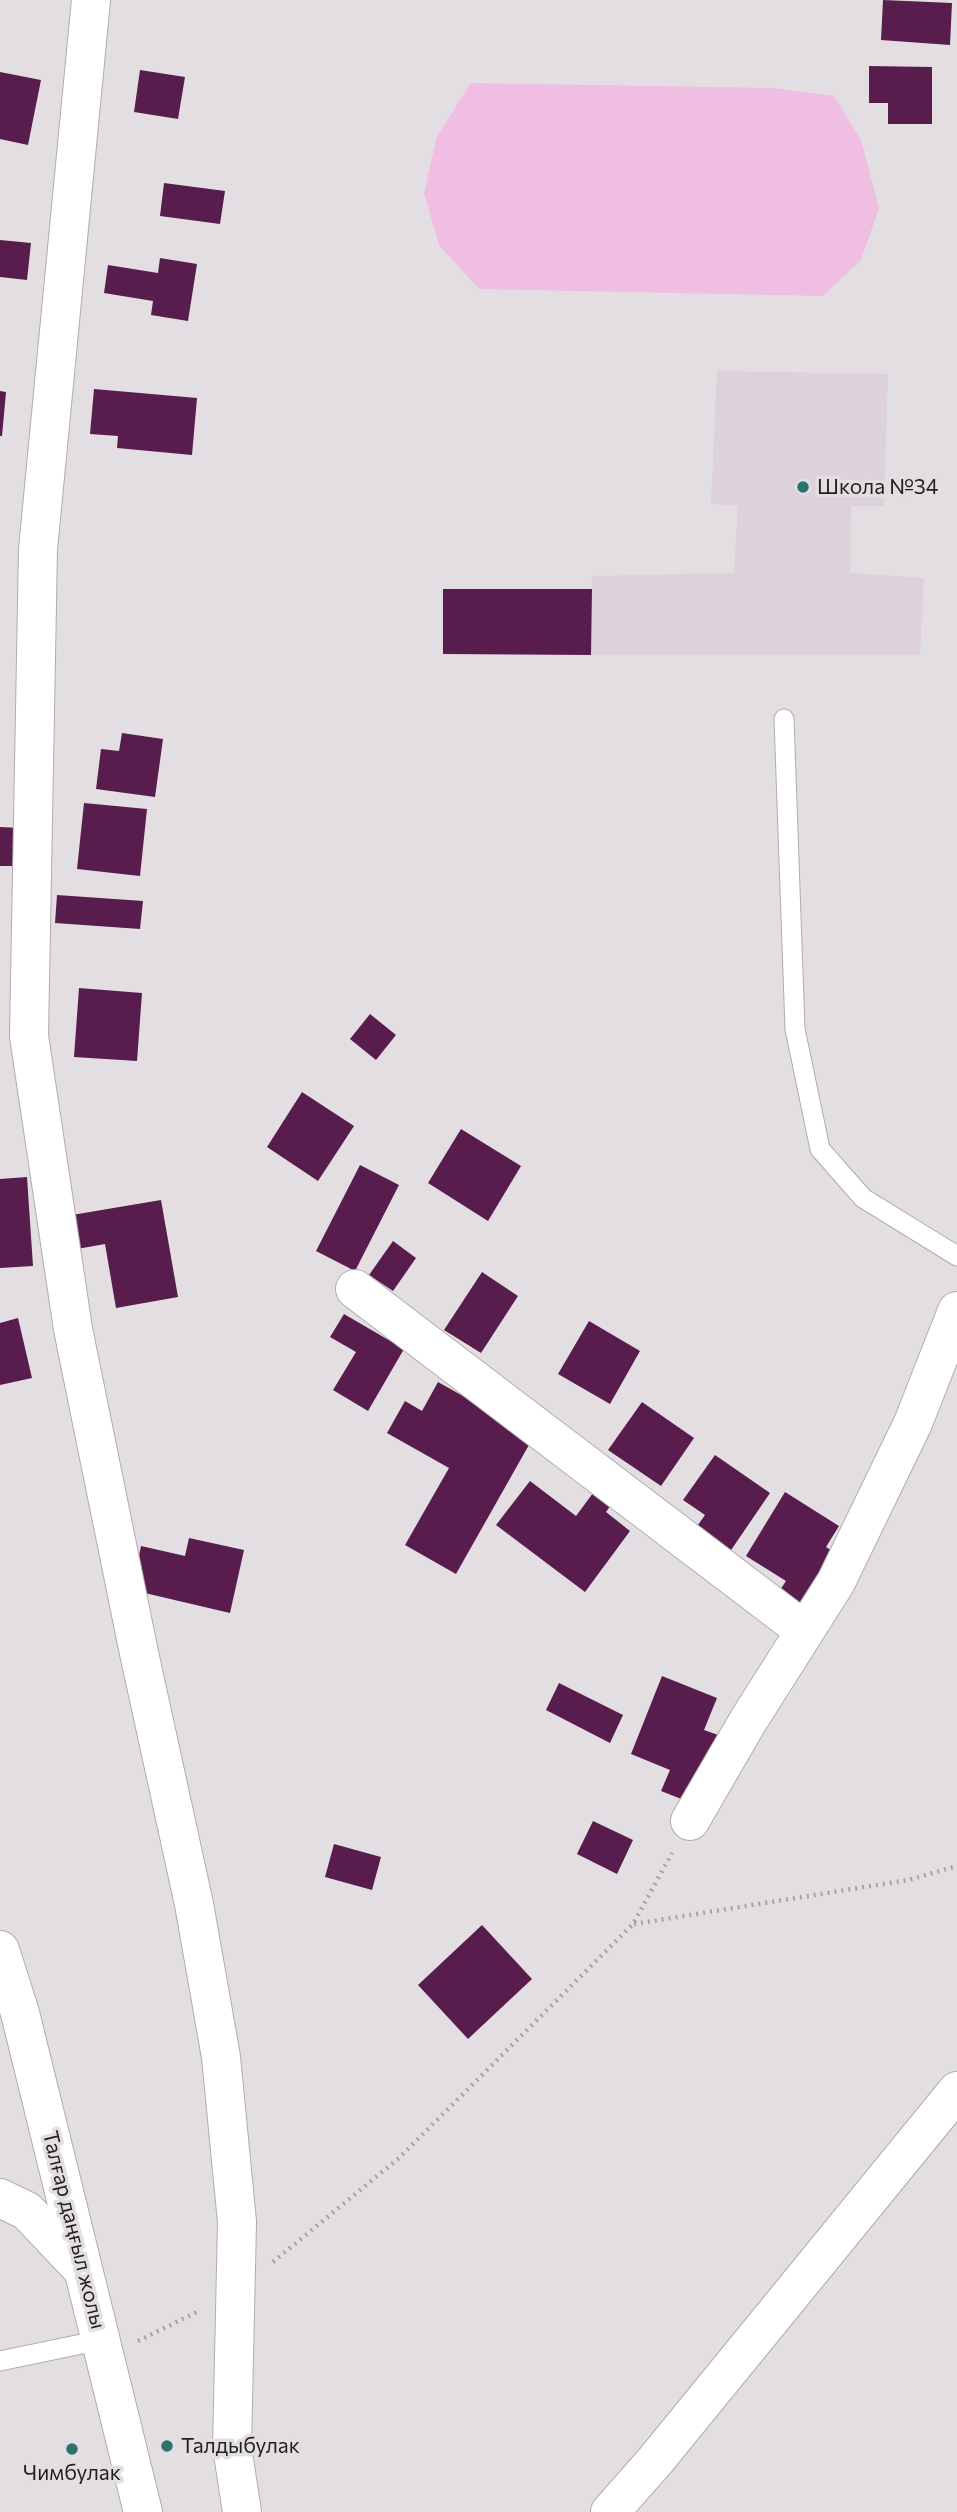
<!DOCTYPE html>
<meta charset="utf-8">
<style>
body{margin:0}
canvas{display:block;background:#e3dee2}
</style>
<canvas width="957" height="2512"></canvas>
<script>
const ctx = document.querySelector('canvas').getContext('2d');
ctx.lineJoin = 'round';
function fillPath(path, color) { ctx.fillStyle = color; ctx.fill(path, 'evenodd'); }
function stroke(path, color, width, dash) { ctx.strokeStyle = color; ctx.lineWidth = width; ctx.lineCap = dash ? 'butt' : 'round'; ctx.setLineDash(dash || []); ctx.stroke(path); }
function label(font, color, halo, rows, align = 'center') {
  ctx.font = font + ' Commissioner,sans-serif'; ctx.lineWidth = 7; ctx.setLineDash([]); ctx.textBaseline = 'middle'; ctx.strokeStyle = halo; ctx.fillStyle = color; for (const [text, x, y, turn = 0] of rows) {
    ctx.save(); ctx.translate(x, y); ctx.rotate((+turn || 0) * Math.PI / 180); ctx.textAlign = isNaN(turn) ? turn : align; if (halo) ctx.strokeText(text, 0, 0); ctx.fillText(text, 0, 0); ctx.restore();
  }
}
fillPath(new Path2D(`
 M 717,371 L 888,374 L 884,506 L 851,506 L 850,573 L 924,578 L 920,655 L 591,655 L 592,576 L 734,573 L 738,506 L 711,504 Z`), '#ddd1da');
fillPath(new Path2D(`
 M 471,83 L 773,88 L 834,96 L 861,140 L 879,208 L 861,260 L 823,296 L 479,289 L 439,245 L 424,193 L 437,136 Z`), '#efbee2');
fillPath(new Path2D(`
 M 883,0 L 952,3 L 950,45 L 881,40 Z
 M 869,66 L 932,67 L 932,124 L 888,124 L 888,103 L 869,103 Z
 M 140,70 L 185,77 L 178,119 L 134,112 Z
 M 0,72 L 41,80 L 28,145 L 0,139 Z
 M 164,183 L 225,191 L 220,224 L 160,216 Z
 M 0,240 L 31,243 L 27,280 L 0,277 Z
 M 160,258 L 197,264 L 188,321 L 151,315 L 153,301 L 104,293 L 108,265 L 158,273 Z
 M 94,389 L 197,398 L 192,455 L 117,448 L 118,436 L 90,434 Z
 M 0,391 L 6,392 L 2,436 L 0,436 Z
 M 443,589 L 592,589 L 591,655 L 443,654 Z
 M 122,733 L 163,739 L 155,797 L 96,789 L 101,749 L 119,751 Z
 M 84,803 L 147,809 L 140,876 L 77,869 Z
 M 0,827 L 21,828 L 21,866 L 0,866 Z
 M 57,895 L 143,901 L 140,929 L 55,923 Z
 M 79,988 L 142,993 L 137,1061 L 74,1057 Z
 M 370,1014 L 396,1035 L 376,1060 L 350,1039 Z
 M 302,1092 L 354,1126 L 318,1181 L 267,1147 Z
 M 461,1129 L 521,1166 L 488,1221 L 428,1183 Z
 M 360,1165 L 399,1185 L 355,1271 L 316,1251 Z
 M 27,1177 L 33,1266 L 0,1268 L 0,1179 Z
 M 161,1200 L 178,1297 L 116,1308 L 105,1244 L 77,1249 L 72,1215 Z
 M 393,1241 L 416,1258 L 393,1291 L 369,1275 Z
 M 482,1272 L 518,1296 L 481,1353 L 444,1330 Z
 M 344,1314 L 404,1349 L 368,1411 L 333,1390 L 356,1352 L 330,1337 Z
 M 18,1318 L 32,1378 L 0,1385 L 0,1323 Z
 M 589,1321 L 640,1351 L 610,1404 L 558,1374 Z
 M 438,1382 L 534,1436 L 456,1574 L 405,1545 L 449,1468 L 387,1433 L 405,1401 L 422,1411 Z
 M 642,1402 L 694,1438 L 661,1486 L 608,1450 Z
 M 715,1455 L 770,1493 L 727,1556 L 693,1532 L 705,1515 L 683,1500 Z
 M 530,1481 L 576,1516 L 596,1489 L 613,1502 L 606,1512 L 630,1531 L 585,1592 L 496,1525 Z
 M 785,1492 L 839,1526 L 826,1547 L 837,1554 L 803,1609 L 778,1593 L 786,1581 L 746,1556 Z
 M 189,1538 L 244,1550 L 230,1613 L 132,1590 L 141,1546 L 185,1556 Z
 M 662,1676 L 717,1698 L 704,1730 L 721,1736 L 694,1804 L 661,1791 L 670,1770 L 631,1754 Z
 M 559,1683 L 623,1715 L 610,1743 L 546,1710 Z
 M 593,1821 L 633,1840 L 617,1874 L 577,1854 Z
 M 334,1844 L 381,1857 L 372,1890 L 325,1877 Z
 M 482,1925 L 532,1979 L 468,2039 L 418,1985 Z`), '#581c4d');
const service = new Path2D(`
 M 784,719 L 795,1029 L 820,1149 L 863,1198 L 957,1256
 M 0,2361 L 101,2340`);
const minor = new Path2D(`
 M 91,0 L 38,549 L 29,1036 L 73,1329 L 139,1653 L 194,1904 L 221,2057 L 237,2222 L 232,2447 L 242,2512
 M 355,1289 L 805,1631
 M 690,1821 L 748,1721 L 836,1582 L 913,1423 L 957,1311`);
const tertiary = new Path2D(`
 M 610,2512 L 655,2461 L 957,2091`);
const primary = new Path2D(`
 M 0,1950 L 20,2013 L 143,2512
 M 0,2198 L 27,2211 L 82,2269`);
stroke(service, '#b1acb0', 21);
stroke(minor, '#b1acb0', 40);
stroke(tertiary, '#b1acb0', 40);
stroke(primary, '#b1acb0', 40);
stroke(new Path2D(`
 M 634,1924 L 908,1880 L 957,1866
 M 273,2262 L 399,2158 L 633,1924 L 672,1853
 M 138,2341 L 199,2311`), '#a7a3a6', 4.5, [2, 5]);
stroke(service, '#fff', 19);
stroke(minor, '#fff', 38);
stroke(tertiary, '#fff', 38);
stroke(primary, '#fff', 38);
for (const [x, y, r, color] of [
 [803,487,7,"#2a726b"],
 [167,2446,7,"#2a726b"],
 [72,2449,7,"#2a726b"]
]) { const dot = new Path2D(); dot.arc(x, y, r, 0, 2 * Math.PI); ctx.fillStyle = color; ctx.fill(dot); stroke(dot, '#e3dee2', 2.5); }
label('21px', '#211f20', '#e3dee2', [
 ["Школа №34",817,487],
 ["Талдыбулак",181,2446],
 ["Чимбулак",72,2473,"center"]
], 'left');
label('21px', '#211f20', '#e3dee2', [
 ["Талғар даңғыл жолы",74,2230,76]
]);
</script>
